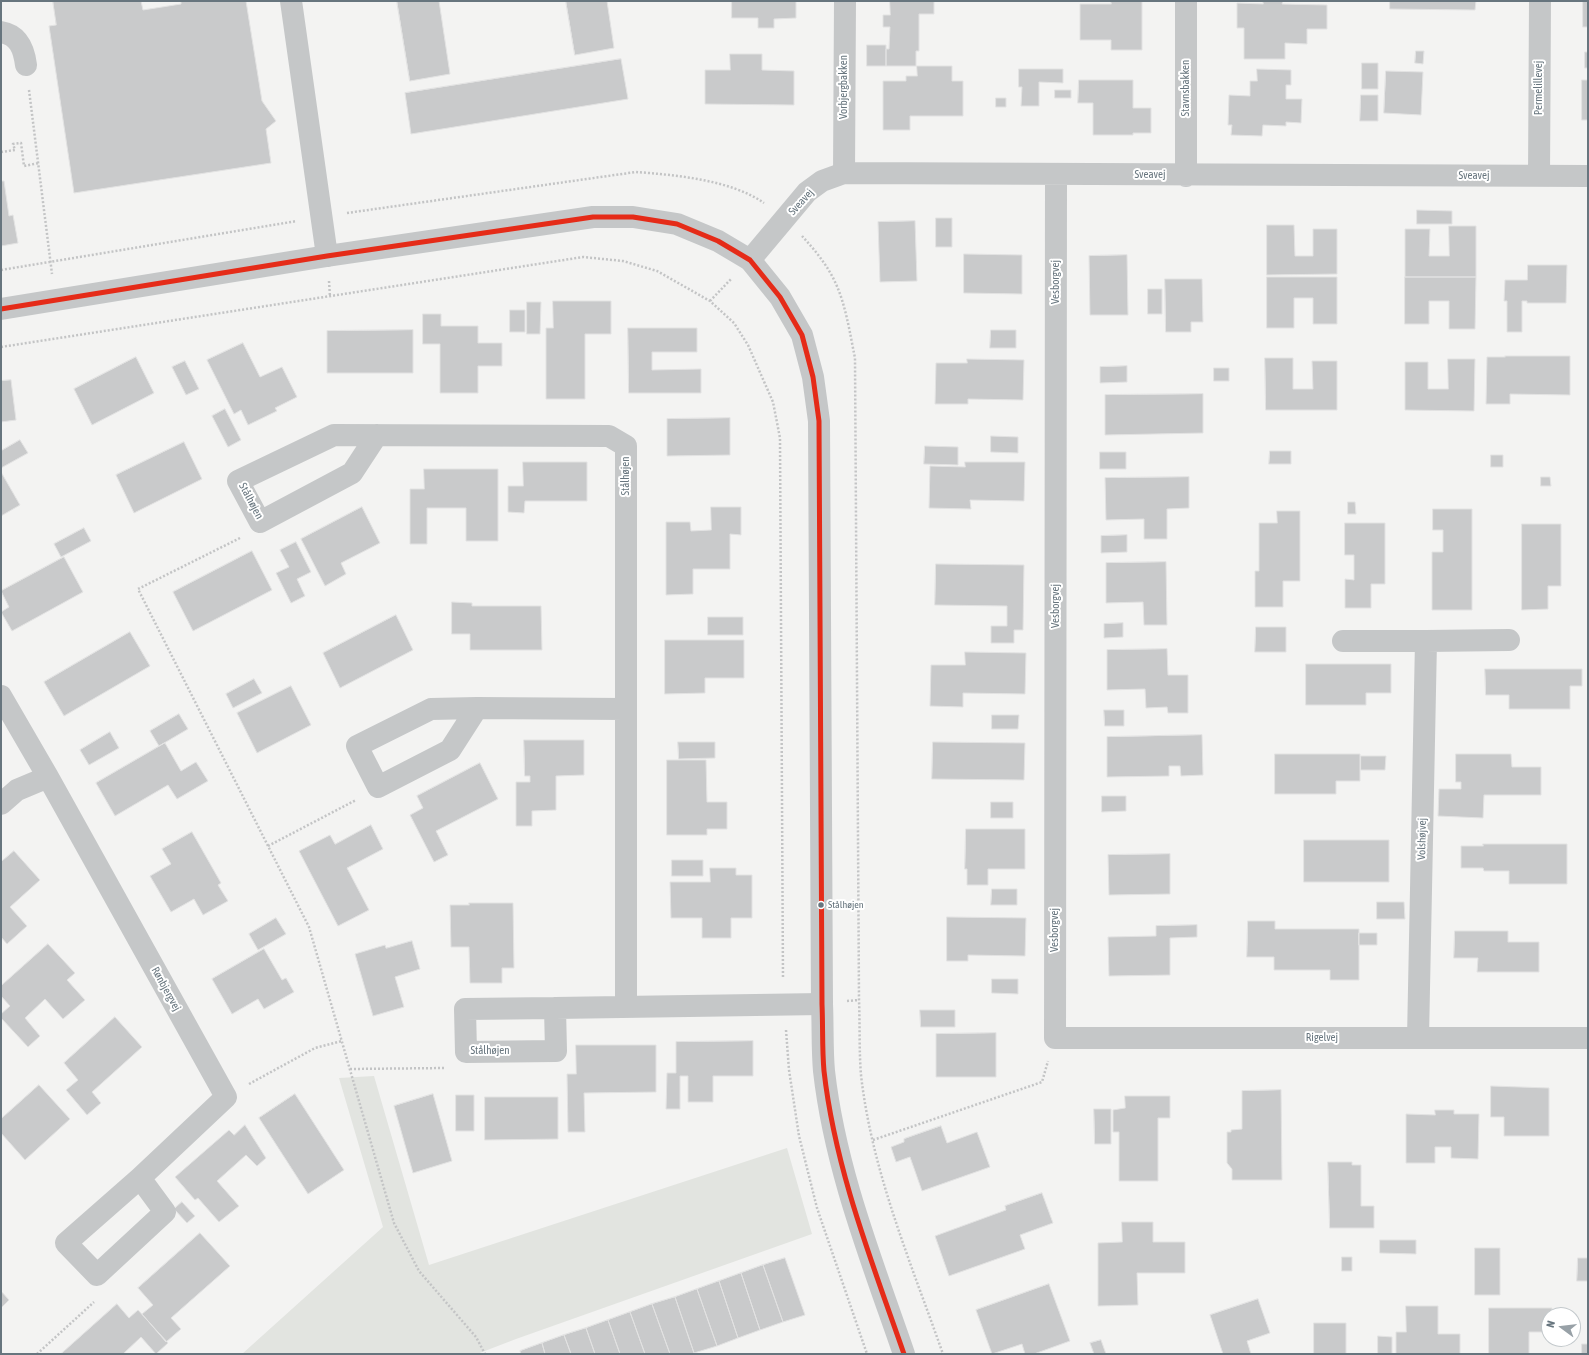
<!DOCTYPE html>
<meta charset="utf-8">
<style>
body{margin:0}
#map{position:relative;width:1589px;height:1355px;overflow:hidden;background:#f3f3f2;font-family:"Asap Condensed",sans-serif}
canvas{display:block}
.frame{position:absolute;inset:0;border:2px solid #67757e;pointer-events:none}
.north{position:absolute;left:1541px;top:1307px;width:40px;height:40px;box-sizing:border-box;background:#fff;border:1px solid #c2c8cb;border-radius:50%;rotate:285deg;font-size:11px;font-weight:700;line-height:16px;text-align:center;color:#67757e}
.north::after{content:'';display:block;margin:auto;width:14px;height:18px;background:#98a1a7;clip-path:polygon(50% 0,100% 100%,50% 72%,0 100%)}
</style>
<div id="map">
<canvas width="1589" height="1355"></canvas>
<div class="frame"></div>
<div class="north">N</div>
</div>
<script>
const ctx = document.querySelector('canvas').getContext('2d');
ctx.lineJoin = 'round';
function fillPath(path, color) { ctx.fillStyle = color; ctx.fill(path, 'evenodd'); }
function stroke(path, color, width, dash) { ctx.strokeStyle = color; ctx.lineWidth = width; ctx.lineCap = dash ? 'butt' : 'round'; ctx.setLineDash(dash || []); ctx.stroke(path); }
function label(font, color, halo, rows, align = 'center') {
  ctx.font = font + ' "Asap Condensed",sans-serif'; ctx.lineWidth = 4; ctx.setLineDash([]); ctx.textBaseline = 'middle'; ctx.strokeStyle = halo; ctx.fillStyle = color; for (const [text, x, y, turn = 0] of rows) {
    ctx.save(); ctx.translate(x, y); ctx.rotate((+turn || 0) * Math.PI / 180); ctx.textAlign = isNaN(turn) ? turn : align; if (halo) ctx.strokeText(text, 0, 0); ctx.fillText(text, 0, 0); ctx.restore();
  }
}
fillPath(new Path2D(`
 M 374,1076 L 429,1265 L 787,1148 L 812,1234 L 516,1339 L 477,1354 L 242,1354 L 383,1227 L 339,1078 Z`), '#e2e4e0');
const building = new Path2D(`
 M 53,1 L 141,1 L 143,10 L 181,4 L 181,1 L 246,1 L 262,101 L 276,121 L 266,129 L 271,163 L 74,193 L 49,26 L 56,25 Z
 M 397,1 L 439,1 L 450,74 L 410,81 Z
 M 566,1 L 607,1 L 614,48 L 575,55 Z
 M 732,1 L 796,1 L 796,18 L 774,19 L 774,28 L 758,28 L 758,18 L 732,18 Z
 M 890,1 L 934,1 L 934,14 L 919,14 L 919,51 L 916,51 L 916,66 L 886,66 L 886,49 L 889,49 L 890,27 L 883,27 L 883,15 L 890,15 Z
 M 1111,1 L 1142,1 L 1142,50 L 1111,50 L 1111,40 L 1080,40 L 1080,4 L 1111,4 Z
 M 1263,1 L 1283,1 L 1282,4 L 1327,5 L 1327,29 L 1307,29 L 1307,44 L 1285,43 L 1285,59 L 1244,59 L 1244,28 L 1237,28 L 1237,3 L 1263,4 Z
 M 1390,1 L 1476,1 L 1475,10 L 1390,9 Z
 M 1583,1 L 1588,1 L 1588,27 L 1583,27 Z
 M 867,45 L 886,45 L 886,66 L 867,66 Z
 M 1416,51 L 1424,51 L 1423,64 L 1415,63 Z
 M 1585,52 L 1588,52 L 1588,68 L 1585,68 Z
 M 730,54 L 762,54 L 762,70 L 794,71 L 794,105 L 705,104 L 705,70 L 730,70 Z
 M 621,59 L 628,99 L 411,134 L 405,93 Z
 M 1362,63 L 1378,63 L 1378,89 L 1362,89 Z
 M 917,66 L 952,66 L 952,81 L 963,81 L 963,116 L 910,116 L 910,130 L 883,130 L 883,81 L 906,81 L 906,76 L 917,76 Z
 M 1019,69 L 1063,69 L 1063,83 L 1039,82 L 1039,106 L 1021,106 L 1022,87 L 1019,87 Z
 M 1257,69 L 1291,70 L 1291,85 L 1286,85 L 1286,99 L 1302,99 L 1301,123 L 1286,122 L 1286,126 L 1263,125 L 1262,136 L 1231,135 L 1232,125 L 1228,125 L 1229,95 L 1250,96 L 1250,81 L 1257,81 Z
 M 1386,71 L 1423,72 L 1421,115 L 1384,113 Z
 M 1079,80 L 1133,80 L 1133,108 L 1151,108 L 1151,133 L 1133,133 L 1133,135 L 1093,135 L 1093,103 L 1078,103 Z
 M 1582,80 L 1588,80 L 1588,120 L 1582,120 Z
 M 1055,90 L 1071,90 L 1071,98 L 1055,98 Z
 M 1361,95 L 1378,95 L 1378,121 L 1360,121 Z
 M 996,98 L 1006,98 L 1006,107 L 996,107 Z
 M 1,181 L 4,181 L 9,216 L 13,215 L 18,243 L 1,246 Z
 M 1417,210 L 1452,211 L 1452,224 L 1417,224 Z
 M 936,218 L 952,218 L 952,247 L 936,247 Z
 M 915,221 L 917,281 L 880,282 L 878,222 Z
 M 1267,225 L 1294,225 L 1295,256 L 1313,256 L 1313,229 L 1337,229 L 1337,274 L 1267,275 Z
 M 1449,226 L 1476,226 L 1476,277 L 1405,277 L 1405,229 L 1430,229 L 1429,256 L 1449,256 Z
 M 964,254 L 1022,255 L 1022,294 L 964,293 Z
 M 1127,255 L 1128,315 L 1090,315 L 1089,256 Z
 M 1528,265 L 1567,265 L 1566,303 L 1527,303 L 1527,301 L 1522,301 L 1522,332 L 1507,332 L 1507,301 L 1504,301 L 1505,280 L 1527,280 Z
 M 1267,277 L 1337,277 L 1337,324 L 1313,324 L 1313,298 L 1294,298 L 1294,328 L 1267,328 Z
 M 1405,277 L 1476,277 L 1475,329 L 1449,329 L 1449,301 L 1429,301 L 1429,324 L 1405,324 Z
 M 1165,279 L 1202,279 L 1203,322 L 1191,322 L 1191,332 L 1166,332 Z
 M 1148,289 L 1162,289 L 1162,314 L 1148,314 Z
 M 553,301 L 611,301 L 611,334 L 585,334 L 585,399 L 546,399 L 546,328 L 553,328 Z
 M 527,302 L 541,302 L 540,334 L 527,334 Z
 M 510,310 L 525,310 L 525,332 L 510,332 Z
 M 423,314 L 441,314 L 441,326 L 478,326 L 478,343 L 502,343 L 502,366 L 478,366 L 478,393 L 440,393 L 440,344 L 423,344 Z
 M 628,328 L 697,328 L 697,352 L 652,352 L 652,370 L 701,369 L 701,393 L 629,393 Z
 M 413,330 L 413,373 L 327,373 L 327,331 Z
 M 991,330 L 1016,330 L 1016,348 L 990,348 Z
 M 243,343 L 260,377 L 282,367 L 297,397 L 275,408 L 277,411 L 248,425 L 241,410 L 234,414 L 207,360 Z
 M 1505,356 L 1570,356 L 1570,395 L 1510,394 L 1510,404 L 1486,404 L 1487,357 L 1505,357 Z
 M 136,357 L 154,393 L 92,425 L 74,389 Z
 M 1265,358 L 1293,358 L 1293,389 L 1313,389 L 1312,361 L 1337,361 L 1337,410 L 1266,410 Z
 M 967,359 L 1024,360 L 1023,400 L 968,399 L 968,404 L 935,404 L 936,363 L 967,363 Z
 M 1448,359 L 1475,359 L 1474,411 L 1405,410 L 1405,362 L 1428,362 L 1428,389 L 1448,389 Z
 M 185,361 L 199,389 L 186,395 L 172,367 Z
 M 1127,366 L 1127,382 L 1100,383 L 1100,367 Z
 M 1214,368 L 1229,368 L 1229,381 L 1214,381 Z
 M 11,380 L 16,420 L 1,422 L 1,381 Z
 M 1203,394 L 1203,433 L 1105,435 L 1105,395 Z
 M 225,409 L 241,440 L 228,447 L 212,416 Z
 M 730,418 L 730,455 L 667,456 L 667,419 Z
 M 991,436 L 1018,437 L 1018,453 L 991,452 Z
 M 20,440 L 28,453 L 1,468 L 1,451 Z
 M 184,442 L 202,479 L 134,513 L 116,475 Z
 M 925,446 L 958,447 L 958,465 L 924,464 Z
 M 1270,451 L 1291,451 L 1291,464 L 1269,464 Z
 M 1100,452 L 1126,452 L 1126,469 L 1100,469 Z
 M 1491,455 L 1503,455 L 1503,467 L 1491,467 Z
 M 523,462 L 587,462 L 587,501 L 525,501 L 524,513 L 508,512 L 508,486 L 523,486 Z
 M 965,462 L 1025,462 L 1024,501 L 970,500 L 971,509 L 929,508 L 930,466 L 965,467 Z
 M 424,469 L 498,469 L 498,541 L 466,541 L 466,508 L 427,508 L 427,544 L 410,544 L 410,489 L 424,489 Z
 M 1,472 L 20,505 L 1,516 Z
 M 1189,477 L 1189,508 L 1167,509 L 1167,539 L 1144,539 L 1144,519 L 1106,520 L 1105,478 Z
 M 1541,477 L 1550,477 L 1551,486 L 1541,486 Z
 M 1348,502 L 1355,502 L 1356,514 L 1348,514 Z
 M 362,507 L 380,543 L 341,563 L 346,574 L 325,586 L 301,539 Z
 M 711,507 L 741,507 L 741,535 L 730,534 L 730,569 L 693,569 L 693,594 L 666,595 L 666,522 L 690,522 L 691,531 L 711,530 Z
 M 1433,509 L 1472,509 L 1472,610 L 1432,610 L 1432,552 L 1443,552 L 1443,530 L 1433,530 Z
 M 1277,511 L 1300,511 L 1300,581 L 1283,581 L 1283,607 L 1255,607 L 1255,571 L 1259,571 L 1259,523 L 1277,523 Z
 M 1345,523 L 1385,523 L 1385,584 L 1371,584 L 1371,608 L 1345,608 L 1345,579 L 1354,580 L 1354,555 L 1345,555 Z
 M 1522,524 L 1561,524 L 1561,586 L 1548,586 L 1548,609 L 1522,610 Z
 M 84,528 L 91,541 L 61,557 L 54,544 Z
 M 1127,535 L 1127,552 L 1101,553 L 1101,536 Z
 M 296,542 L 311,572 L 297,579 L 305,596 L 291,603 L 276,573 L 289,567 L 280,550 Z
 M 252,551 L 272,590 L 193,631 L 173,592 Z
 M 64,557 L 83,592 L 12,631 L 1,612 L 9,607 L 1,591 Z
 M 1166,562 L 1167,625 L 1144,625 L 1143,602 L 1106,603 L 1106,563 Z
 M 936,564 L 1024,565 L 1023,630 L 1014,630 L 1014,643 L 991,643 L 991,626 L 1007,626 L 1007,606 L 935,605 Z
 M 452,602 L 472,603 L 472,606 L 541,606 L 542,650 L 470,650 L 470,634 L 452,634 Z
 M 396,615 L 413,650 L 340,688 L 323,653 Z
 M 708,617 L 743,617 L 743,635 L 708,635 Z
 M 1123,623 L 1123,637 L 1104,638 L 1104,624 Z
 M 1256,627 L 1286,627 L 1286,652 L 1255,652 Z
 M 130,632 L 150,666 L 64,716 L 44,682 Z
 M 665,640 L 744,640 L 744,678 L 705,678 L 705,693 L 665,694 Z
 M 1167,649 L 1168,675 L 1188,675 L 1188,713 L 1168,713 L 1167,707 L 1146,708 L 1145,689 L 1107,690 L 1107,650 Z
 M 965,652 L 1026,653 L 1025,694 L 963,693 L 963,707 L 930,706 L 931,665 L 965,665 Z
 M 1306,664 L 1391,664 L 1391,693 L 1366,693 L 1366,705 L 1306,705 Z
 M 1485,669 L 1582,669 L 1582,686 L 1570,686 L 1570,709 L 1509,709 L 1509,695 L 1486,695 Z
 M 254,679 L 262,693 L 233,708 L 226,694 Z
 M 291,686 L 311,725 L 257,753 L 237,713 Z
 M 1104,710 L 1124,710 L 1124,726 L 1105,726 Z
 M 179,714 L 188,729 L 159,746 L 150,731 Z
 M 992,715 L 1019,715 L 1018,729 L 992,729 Z
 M 110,732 L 119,748 L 89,765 L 80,750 Z
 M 1202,735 L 1203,775 L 1181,776 L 1180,766 L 1169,766 L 1169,776 L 1107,777 L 1107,737 Z
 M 524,740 L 584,740 L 584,775 L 556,776 L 556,810 L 532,811 L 532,826 L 516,826 L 516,782 L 530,782 L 530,776 L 525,776 Z
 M 678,742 L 715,742 L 715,758 L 679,759 Z
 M 933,742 L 1025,743 L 1024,780 L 932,779 Z
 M 165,743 L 181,771 L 196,762 L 208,781 L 177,799 L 168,785 L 115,816 L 96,783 Z
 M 1275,754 L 1360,754 L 1360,781 L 1336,781 L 1336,794 L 1275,794 Z
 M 1456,754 L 1511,754 L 1512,767 L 1541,767 L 1541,795 L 1484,795 L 1483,818 L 1438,816 L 1439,789 L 1461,789 L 1461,782 L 1456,782 Z
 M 1361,756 L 1386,756 L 1385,770 L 1361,770 Z
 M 667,760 L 706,760 L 707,802 L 727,802 L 727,829 L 707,829 L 707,835 L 667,835 Z
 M 480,763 L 498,799 L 436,831 L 448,855 L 434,862 L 410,815 L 423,808 L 417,796 Z
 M 1102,796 L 1126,796 L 1126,811 L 1102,812 Z
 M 991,802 L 1013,802 L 1013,818 L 991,818 Z
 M 371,825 L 383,849 L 347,868 L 369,910 L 338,926 L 299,851 L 330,835 L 335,844 Z
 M 966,829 L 1025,829 L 1025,869 L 988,869 L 988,885 L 967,885 L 967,869 L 965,869 Z
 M 192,832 L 221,883 L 218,885 L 228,901 L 203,915 L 194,899 L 171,912 L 150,876 L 171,864 L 162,849 Z
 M 1304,840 L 1389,840 L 1389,882 L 1304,882 Z
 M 1483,844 L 1567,844 L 1567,884 L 1509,884 L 1509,871 L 1484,871 L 1483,868 L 1461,868 L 1461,846 L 1483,846 Z
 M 14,851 L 40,880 L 10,907 L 27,926 L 7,944 L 1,937 L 1,862 Z
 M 1170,854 L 1170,894 L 1109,895 L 1108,855 Z
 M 672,860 L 703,860 L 703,876 L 672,876 Z
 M 710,868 L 736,868 L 736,875 L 752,875 L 752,918 L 731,918 L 731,938 L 702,938 L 702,918 L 671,918 L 670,882 L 710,882 Z
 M 992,889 L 1017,889 L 1017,905 L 991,905 Z
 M 1377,902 L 1404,902 L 1405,919 L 1377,919 Z
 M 469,903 L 513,903 L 514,968 L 502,968 L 502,983 L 470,983 L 469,947 L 451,947 L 450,905 L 469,905 Z
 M 947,917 L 1026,918 L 1025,956 L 968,955 L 968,961 L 947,961 Z
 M 276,918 L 286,934 L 258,950 L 249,934 Z
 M 1248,921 L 1275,921 L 1275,929 L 1359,929 L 1359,980 L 1330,980 L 1330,970 L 1274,970 L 1274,957 L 1247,957 Z
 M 1197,925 L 1197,937 L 1170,938 L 1170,975 L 1109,976 L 1108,937 L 1156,936 L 1156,926 Z
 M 1455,931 L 1508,931 L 1508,942 L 1539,942 L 1539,972 L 1477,972 L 1478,958 L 1454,958 Z
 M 1359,933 L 1377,933 L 1377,945 L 1359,945 Z
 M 412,941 L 420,969 L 395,977 L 404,1007 L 373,1016 L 355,954 L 385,945 L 386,948 Z
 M 48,944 L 75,973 L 67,980 L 85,1000 L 63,1019 L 45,999 L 25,1018 L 40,1036 L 28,1047 L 1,1018 L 1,1014 L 10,1006 L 1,996 L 1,986 Z
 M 264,949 L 282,980 L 286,978 L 294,992 L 264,1009 L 258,999 L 232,1014 L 212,979 Z
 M 992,979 L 1018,979 L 1018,994 L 992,993 Z
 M 920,1010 L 955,1010 L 955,1027 L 921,1027 Z
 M 115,1017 L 142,1047 L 92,1092 L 101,1103 L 87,1115 L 66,1090 L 78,1080 L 64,1063 Z
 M 996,1033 L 996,1077 L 936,1077 L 936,1034 Z
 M 753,1041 L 753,1076 L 713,1076 L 713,1102 L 688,1102 L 688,1076 L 680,1076 L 680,1109 L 666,1109 L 667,1073 L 676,1073 L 676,1042 Z
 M 576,1045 L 656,1045 L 656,1092 L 584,1093 L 585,1132 L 568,1132 L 567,1074 L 576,1074 Z
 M 39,1085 L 70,1119 L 25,1160 L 1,1133 L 1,1119 Z
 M 1491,1086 L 1549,1088 L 1549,1136 L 1504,1136 L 1504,1117 L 1491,1117 Z
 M 1281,1090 L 1282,1180 L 1232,1180 L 1232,1169 L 1227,1163 L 1227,1132 L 1231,1132 L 1231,1130 L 1242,1129 L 1242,1091 Z
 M 295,1094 L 344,1170 L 308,1194 L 259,1118 Z
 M 433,1094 L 452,1161 L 413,1173 L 394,1106 Z
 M 456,1095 L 474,1095 L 474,1131 L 456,1131 Z
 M 1125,1096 L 1170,1096 L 1170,1118 L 1158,1118 L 1158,1181 L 1119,1181 L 1119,1132 L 1113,1132 L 1113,1110 L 1125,1108 Z
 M 485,1097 L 558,1097 L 558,1139 L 485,1140 Z
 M 1094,1109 L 1111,1109 L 1111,1144 L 1095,1144 Z
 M 1435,1110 L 1454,1110 L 1454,1114 L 1479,1114 L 1478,1159 L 1451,1158 L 1451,1147 L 1435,1147 L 1435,1163 L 1406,1163 L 1406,1114 L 1435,1115 Z
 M 245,1125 L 266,1158 L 257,1166 L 246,1155 L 217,1181 L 239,1206 L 219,1222 L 198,1198 L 195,1200 L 175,1177 L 229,1130 L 234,1135 Z
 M 941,1126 L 947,1143 L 977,1132 L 990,1167 L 922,1191 L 910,1157 L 896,1162 L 891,1147 L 904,1142 L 904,1139 Z
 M 1328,1162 L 1352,1162 L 1352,1165 L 1361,1165 L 1361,1206 L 1374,1206 L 1374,1228 L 1330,1228 Z
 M 1042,1193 L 1053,1223 L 1020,1235 L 1025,1249 L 949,1276 L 935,1236 L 1006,1210 L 1005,1206 Z
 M 182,1202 L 195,1216 L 187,1223 L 174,1209 Z
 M 1122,1222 L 1153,1222 L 1153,1242 L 1185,1242 L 1185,1273 L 1137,1273 L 1138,1305 L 1098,1306 L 1098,1243 L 1122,1242 Z
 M 200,1233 L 230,1266 L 171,1318 L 181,1329 L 166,1342 L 142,1314 L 153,1305 L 138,1288 Z
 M 1380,1240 L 1416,1240 L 1416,1254 L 1380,1253 Z
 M 1475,1248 L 1500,1248 L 1500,1295 L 1475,1295 Z
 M 1342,1257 L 1352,1257 L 1352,1271 L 1342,1271 Z
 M 785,1258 L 805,1315 L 783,1322 L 763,1265 Z
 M 1578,1258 L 1588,1258 L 1588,1281 L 1577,1281 Z
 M 763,1265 L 783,1322 L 760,1330 L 741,1273 Z
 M 741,1273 L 760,1330 L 738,1338 L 719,1281 Z
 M 719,1281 L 738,1338 L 717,1346 L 697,1289 Z
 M 1049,1284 L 1070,1341 L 1034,1354 L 1025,1354 L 1022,1344 L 992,1354 L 976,1310 Z
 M 697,1289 L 717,1346 L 694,1353 L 675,1297 Z
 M 1,1291 L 9,1300 L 1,1308 Z
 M 675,1297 L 694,1353 L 693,1354 L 670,1354 L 652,1304 Z
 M 1258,1299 L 1270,1333 L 1247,1341 L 1251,1354 L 1223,1354 L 1210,1315 Z
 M 117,1304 L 129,1318 L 138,1310 L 168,1343 L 156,1354 L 141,1337 L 123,1354 L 61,1354 Z
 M 652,1304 L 670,1354 L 645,1354 L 630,1312 Z
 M 1406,1306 L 1438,1306 L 1438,1334 L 1460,1334 L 1460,1354 L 1396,1354 L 1396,1332 L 1406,1332 Z
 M 1489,1308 L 1552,1308 L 1552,1315 L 1549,1315 L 1549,1332 L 1529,1332 L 1529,1354 L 1489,1354 Z
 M 630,1312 L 645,1354 L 620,1354 L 608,1320 Z
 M 608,1320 L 620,1354 L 595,1354 L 586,1328 Z
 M 1314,1323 L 1346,1323 L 1346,1354 L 1314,1354 Z
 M 586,1328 L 595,1354 L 571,1354 L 564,1335 Z
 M 564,1335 L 571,1354 L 545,1354 L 542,1343 Z
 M 1378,1336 L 1392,1337 L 1392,1354 L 1378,1354 Z
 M 1101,1340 L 1106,1354 L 1094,1354 L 1090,1343 Z
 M 542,1343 L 545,1354 L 521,1354 L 520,1351 Z
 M 1582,1344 L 1588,1344 L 1588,1354 L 1582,1354 Z`);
fillPath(building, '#c9cacb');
stroke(building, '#e2e2e2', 1);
stroke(new Path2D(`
 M 29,90 L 52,274
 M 1,152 L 15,150 L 13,144 L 21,143 L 24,166 L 39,163
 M 347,213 L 636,172 C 676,175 731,180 764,203
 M 802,236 C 815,250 828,266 836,284 C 846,306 850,334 855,358 L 859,1000 C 860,1025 859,1051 861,1075 C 872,1172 911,1263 943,1354
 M 1,270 L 297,221
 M 329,281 L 330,297
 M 710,301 L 732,278
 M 1,347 L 583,257 L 623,261 L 657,271 L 710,301 L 734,323 L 748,345 L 773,402 L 780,438 L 783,979
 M 240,538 L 138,589 L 309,927 L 394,1223 L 419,1271 L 476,1337 L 485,1354
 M 268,846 L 356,800
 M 847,1001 L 859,1000
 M 786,1030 L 789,1070 L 799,1136 L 817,1208 L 867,1354
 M 350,1069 L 446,1068
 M 249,1084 L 315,1048 L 342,1041
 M 873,1140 L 1042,1082 L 1048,1061
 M 37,1354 L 94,1302`), '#c3c4c5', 2.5, [2, 2]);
stroke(new Path2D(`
 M 291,1 L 327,256
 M 1,32 C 19,35 24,49 26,65
 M 844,173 L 845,1
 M 1056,174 L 1055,1038 L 1588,1038
 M 1186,176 L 1186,1
 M 1539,176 L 1540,1
 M 750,260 L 807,192 L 822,181 L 844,173 L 1588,176
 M 377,435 L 352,473 L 260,522 L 238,481 L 334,435 L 609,436 L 626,446 L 626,1007
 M 1343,641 L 1426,641
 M 1,696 L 48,777 L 226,1097 L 140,1178 L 66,1243 L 97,1275 L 165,1212 L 140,1178
 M 477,708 L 450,750 L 378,787 L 357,746 L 431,709 L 477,708 L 625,709
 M 1,804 L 17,790 L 48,777
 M 555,1008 L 465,1009 L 466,1052 L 556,1051 L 555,1008 L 822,1004
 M 1418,1038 L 1426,641 L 1509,640`), '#c5c7c8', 22);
stroke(new Path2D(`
 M 1,309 L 327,256 L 593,217 L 633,217 L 677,224 L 718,241 L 750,260 L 780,297 L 802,335 L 813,377 L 819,421 L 822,1004 C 823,1026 822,1049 824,1071 C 835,1169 872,1261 904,1354`), '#c5c7c8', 22);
stroke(new Path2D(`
 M 1,309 L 327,256 L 593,217 L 633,217 L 677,224 L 718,241 L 750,260 L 780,297 L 802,335 L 813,377 L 819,421 L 822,1004 C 823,1026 822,1049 824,1071 C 835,1169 872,1262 904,1354`), '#e52b18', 5);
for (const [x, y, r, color] of [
 [821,905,3.5,"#67757e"]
]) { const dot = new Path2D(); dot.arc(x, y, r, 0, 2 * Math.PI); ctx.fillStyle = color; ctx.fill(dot); stroke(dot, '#fff', 1.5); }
label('10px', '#67757e', '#fff', [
 ["Stålhøjen",828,905]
], 'left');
label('11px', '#67757e', '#fff', [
 ["Vorbjergbakken",844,87,-90],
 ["Stavnsbakken",1186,88,-90],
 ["Permelillevej",1539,88,-90],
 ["Sveavej",1150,175],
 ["Sveavej",1474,176],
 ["Sveavej",801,202,-48],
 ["Vesborgvej",1056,282,-90],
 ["Stålhøjen",626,476,-90],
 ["Stålhøjen",251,501,62],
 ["Vesborgvej",1056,606,-90],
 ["Volshøjvej",1422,839,-89],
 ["Vesborgvej",1055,930,-90],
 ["Rønbjergvej",166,989,61],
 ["Rigelvej",1322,1038],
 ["Stålhøjen",490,1051]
]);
</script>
